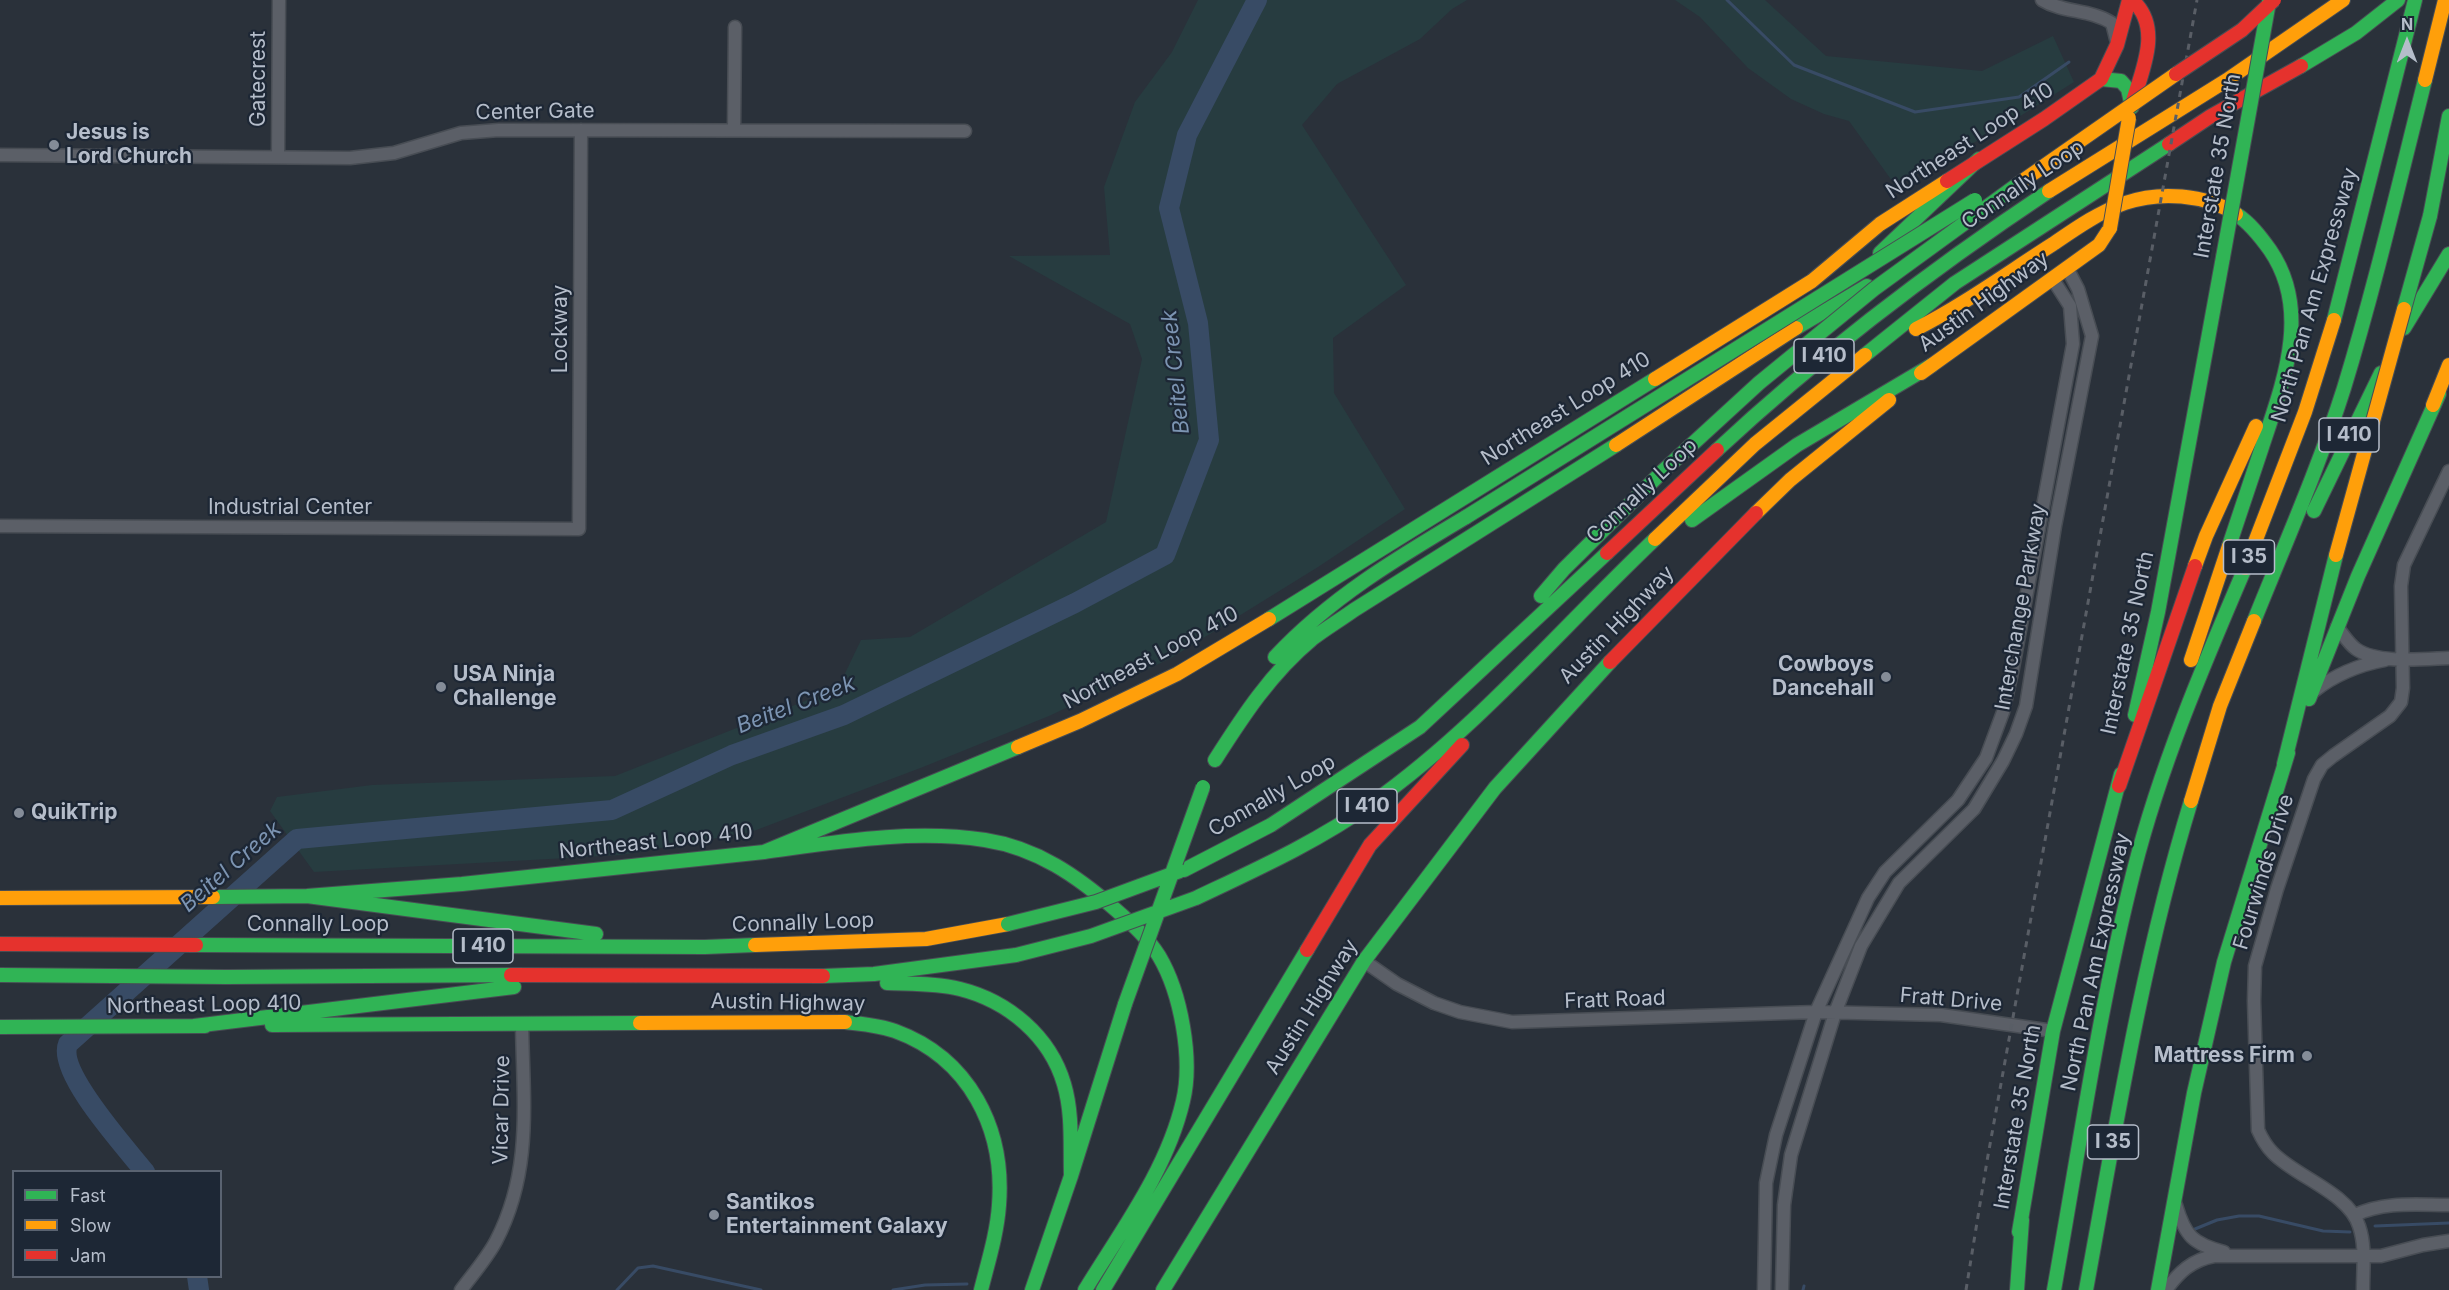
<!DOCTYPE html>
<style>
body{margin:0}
#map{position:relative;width:2449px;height:1290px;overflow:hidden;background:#2a313a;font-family:Inter,sans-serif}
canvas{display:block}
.legend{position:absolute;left:12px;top:1170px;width:210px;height:108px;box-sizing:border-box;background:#1d2735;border:2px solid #5a6371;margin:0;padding:8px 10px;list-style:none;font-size:18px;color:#b5bdca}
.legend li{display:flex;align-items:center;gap:12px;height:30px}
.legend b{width:30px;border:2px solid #5a6371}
.north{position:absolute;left:2377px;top:12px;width:60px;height:60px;-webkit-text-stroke:4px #1d2735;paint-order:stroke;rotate:0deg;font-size:16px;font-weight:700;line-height:24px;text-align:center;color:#b5bdca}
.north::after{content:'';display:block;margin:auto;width:21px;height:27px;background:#b5bdca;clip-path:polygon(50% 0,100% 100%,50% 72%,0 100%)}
</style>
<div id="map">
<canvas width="2449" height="1290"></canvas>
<ul class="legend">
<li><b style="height:8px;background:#30b455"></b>Fast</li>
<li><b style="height:8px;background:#ff9f0a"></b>Slow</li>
<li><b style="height:8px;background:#e5322d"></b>Jam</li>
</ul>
<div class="north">N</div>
</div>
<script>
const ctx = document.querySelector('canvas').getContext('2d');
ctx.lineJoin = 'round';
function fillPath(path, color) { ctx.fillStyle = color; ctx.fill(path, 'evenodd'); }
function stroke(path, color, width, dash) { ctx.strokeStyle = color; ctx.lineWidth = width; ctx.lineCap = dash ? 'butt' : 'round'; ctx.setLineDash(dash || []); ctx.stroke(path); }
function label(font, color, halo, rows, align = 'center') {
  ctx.font = font + ' Inter,sans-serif'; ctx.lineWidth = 4.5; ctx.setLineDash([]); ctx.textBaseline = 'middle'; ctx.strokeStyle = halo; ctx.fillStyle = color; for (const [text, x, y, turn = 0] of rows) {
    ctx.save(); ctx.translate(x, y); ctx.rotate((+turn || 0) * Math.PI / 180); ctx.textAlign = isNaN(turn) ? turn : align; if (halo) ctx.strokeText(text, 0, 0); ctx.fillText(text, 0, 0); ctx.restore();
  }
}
fillPath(new Path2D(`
 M 1198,0 L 1467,0 L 1452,9 L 1420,39 L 1337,84 L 1302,125 L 1406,285 L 1333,338 L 1334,393 L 1405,509 L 1318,567 L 1171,658 L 1049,716 L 923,767 L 751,832 L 621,855 L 314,872 L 270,811 L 277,797 L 372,785 L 615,776 L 838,688 L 861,640 L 910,637 L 1106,522 L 1142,359 L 1130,324 L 1009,256 L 1110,255 L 1104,187 L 1135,102 L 1172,52 Z
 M 1675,0 L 1765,0 L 1826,56 L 1982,71 L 2053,36 L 2074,82 L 2003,127 L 1895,185 L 1849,121 L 1824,114 L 1791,99 L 1748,68 L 1700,17 Z`), '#273c40');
stroke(new Path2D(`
 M 1727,0 L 1794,65 L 1915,112 L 2019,97 L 2069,62
 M 2375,1226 L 2449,1223
 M 2195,1229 L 2217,1220 L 2239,1216 L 2259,1216 L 2323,1231 L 2350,1232
 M 617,1290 L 638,1268 L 653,1266 L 761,1290
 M 893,1290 L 925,1285 L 967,1284
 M 1803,1290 L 1804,1286`), '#384b65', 3);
stroke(new Path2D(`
 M 145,1172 C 127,1149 56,1072 68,1044 L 297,839 L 612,810 L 732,755 L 844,715 L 1075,603 L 1165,555 L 1209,440 L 1198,323 L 1169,208 L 1187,135 L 1257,0
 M 197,1276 L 199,1290`), '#384b65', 20);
const street = new Path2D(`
 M 2042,0 C 2063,13 2090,9 2112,23 L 2116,39
 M 734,130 L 735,27
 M 0,155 L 350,158 L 394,153 L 461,133 L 499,130 L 965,131
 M 278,157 L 279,0
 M 0,526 L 579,529 L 581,130
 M 2337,627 C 2343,634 2348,643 2356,649 C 2377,664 2423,659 2449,658
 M 2314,691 C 2336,674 2358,665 2385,660
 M 1364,961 L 1397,984 L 1434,1003 L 1460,1012 L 1512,1022 L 1816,1012 L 1941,1015 L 2053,1031
 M 2176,1205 C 2185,1236 2193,1244 2224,1252
 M 2355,1215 C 2385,1201 2417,1205 2449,1205
 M 461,1290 C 473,1274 487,1258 496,1241 C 533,1170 523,1100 522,1024
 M 1764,1290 L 1766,1183 L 1776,1135 L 1816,1012 L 1868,898 L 1885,872 L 1958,800 L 1986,758 L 2003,712 L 2013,668 L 2073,344 L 2070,306 L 2052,278
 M 1782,1290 L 1784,1205 L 1791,1155 L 1835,1013 L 1861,946 L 1899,883 L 1974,809 L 2003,761 L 2016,734 L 2026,706 L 2055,526 L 2092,336 L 2078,289 L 2067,268
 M 2166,1290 C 2179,1272 2192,1260 2214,1256 L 2381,1256 L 2423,1245 L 2449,1241
 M 2363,1290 C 2363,1269 2366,1246 2359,1226 C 2349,1193 2296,1177 2273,1153 C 2266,1146 2262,1139 2258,1130 L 2254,1001 L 2255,966 L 2277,889 L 2314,779 L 2322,765 L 2333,756 L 2390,716 L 2401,702 L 2403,688 L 2401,586 L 2404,565 L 2449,471`);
const fast = new Path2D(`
 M 2301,66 L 2356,33 L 2398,0
 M 2101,79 L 2121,81 L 2128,89 L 2132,107
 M 2430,216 L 2449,116
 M 1880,253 L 1979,159
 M 2334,320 L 2415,0
 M 1796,328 L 1867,286
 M 2404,328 L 2449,254
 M 1865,355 L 1955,283 L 2169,144
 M 1717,450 C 1820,354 1932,269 2049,191
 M 2314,511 L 2381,373
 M 1692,520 L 1797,445 L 1932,365
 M 2229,546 C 2240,513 2251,480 2262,447 C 2283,383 2312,311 2270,250 C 2260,236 2250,223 2236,214
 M 1541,596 L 1564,569 L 1663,471
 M 1269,619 L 1655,379
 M 2254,621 C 2285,544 2319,467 2344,388 C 2375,286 2399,183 2425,80
 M 1275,657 C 1330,598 1397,558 1466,517
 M 2309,699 L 2358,576 L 2439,394
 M 2135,715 L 2158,612 L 2223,257
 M 1215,760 C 1243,716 1271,673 1312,639 C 1325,629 1340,620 1354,610 L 1616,445
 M 2284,764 L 2336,555
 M 764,852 C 837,842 912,829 985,840 C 1037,848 1077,876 1116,910 C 1131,923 1148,938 1159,956 C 1181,993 1193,1059 1183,1101 C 1167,1170 1121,1231 1085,1290
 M 1184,870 L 1271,825 L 1420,727 L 1607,553
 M 307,896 L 596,934
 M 213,897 L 307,896 L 462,884 L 764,852 L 1018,747
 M 1196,898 C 1257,869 1317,842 1372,803 C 1479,727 1561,628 1655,539
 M 196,945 L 705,947 L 755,945
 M 0,975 L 226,977 L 511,975
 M 823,976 L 874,974 L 1016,955
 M 887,983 C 911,984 937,983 960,989 C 1008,1001 1050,1036 1064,1084 C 1073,1114 1070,1146 1071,1176
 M 845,1022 C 862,1024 879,1025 895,1031 C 969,1058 1005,1128 999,1205 C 997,1234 988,1262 981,1290
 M 272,1025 L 640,1023
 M 194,1026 L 514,987
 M 0,1027 L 205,1026
 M 2019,1232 L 2053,1031 L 2121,774
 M 1032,1290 L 1071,1176 L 1125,1004
 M 1103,1290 L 1307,950
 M 1163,1290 L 1364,961 L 1495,788 L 1610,662
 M 2017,1290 L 2022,1220
 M 2054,1290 C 2079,1150 2099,1008 2134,870 C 2160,767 2203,666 2245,568
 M 2086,1290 C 2116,1126 2142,961 2191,801
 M 2158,1290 L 2194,1093 L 2224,962 L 2288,753`);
const slow = new Path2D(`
 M 2425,80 L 2445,0
 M 2049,191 L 2227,80 L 2343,0
 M 1916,329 C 1962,306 2009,272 2053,244 C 2075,229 2099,212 2125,203 C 2160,191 2204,194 2236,214
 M 1921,373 L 2099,245 L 2110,228
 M 1655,379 L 1812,281 L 1880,224 L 1947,181
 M 2433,405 L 2449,365
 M 1616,445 L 1796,328
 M 1756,513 L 1790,480 L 1889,400
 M 1655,539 L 1755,444 L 1865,355
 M 2195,566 L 2206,536 L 2256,426
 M 2245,568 L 2305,412 L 2334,320
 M 2191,660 L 2229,546
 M 1018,747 L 1080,721 L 1177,674 L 1269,619
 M 2191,801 L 2220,706 L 2254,621
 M 0,898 L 213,897
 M 755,945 L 926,939 L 1008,924
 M 640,1023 L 845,1022`);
const jam = new Path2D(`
 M 2132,0 C 2163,27 2142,71 2132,104
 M 2169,144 L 2211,116 L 2301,66
 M 1947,181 L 2044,119 L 2101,79 L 2117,45 L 2129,0
 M 1607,553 L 1717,450
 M 1610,662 L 1756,513
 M 2119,786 L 2195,566
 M 0,944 L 196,945
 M 1307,950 L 1370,845 L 1462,745
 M 511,975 L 823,976`);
stroke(street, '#484d54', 15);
stroke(fast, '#484d54', 16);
stroke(slow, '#484d54', 16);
stroke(jam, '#484d54', 16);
stroke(street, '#5b5f67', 12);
stroke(fast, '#30b455', 14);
stroke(slow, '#ff9f0a', 14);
stroke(jam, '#e5322d', 14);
stroke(new Path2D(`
 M 1966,1290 L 1987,1161 L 2197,0`), '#595e66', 3, [6, 6]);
const fastBridge = new Path2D(`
 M 2223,257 L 2269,2
 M 2404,309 L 2430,216
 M 1663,471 L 1759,383 L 1874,289 L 2021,182
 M 1466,517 L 1975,200
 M 1008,924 L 1096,902 L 1180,871
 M 1016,955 L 1091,936 L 1196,898
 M 1125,1004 L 1203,787`);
const slowBridge = new Path2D(`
 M 2021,182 L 2176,74
 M 2110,228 L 2129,118
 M 2336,555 L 2404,309`);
const jamBridge = new Path2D(`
 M 2176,74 L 2242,30 L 2274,0`);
stroke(fastBridge, '#484d54', 16, []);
stroke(slowBridge, '#484d54', 16, []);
stroke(jamBridge, '#484d54', 16, []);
stroke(fastBridge, '#30b455', 14);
stroke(slowBridge, '#ff9f0a', 14);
stroke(jamBridge, '#e5322d', 14);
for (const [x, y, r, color] of [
 [54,145,6,"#848c98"],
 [1886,677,6,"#848c98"],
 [441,687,6,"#848c98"],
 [19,813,6,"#848c98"],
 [2307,1056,6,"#848c98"],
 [714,1215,6,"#848c98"]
]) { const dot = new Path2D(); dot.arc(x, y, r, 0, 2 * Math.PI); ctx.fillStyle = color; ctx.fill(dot); stroke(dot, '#1d2735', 2); }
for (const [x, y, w] of [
 [1824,356,60],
 [2349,435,60],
 [2249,557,51],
 [1367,806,60],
 [483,946,60],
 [2113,1142,51]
]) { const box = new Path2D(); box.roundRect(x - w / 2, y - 17, w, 34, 4.5); ctx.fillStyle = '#1d2735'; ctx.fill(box); stroke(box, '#b5bdca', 1.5); }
label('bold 20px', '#b5bdca', null, [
 ["I 410",1824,356],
 ["I 410",2349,435],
 ["I 35",2249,557],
 ["I 410",1367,806],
 ["I 410",483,946],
 ["I 35",2113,1142]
]);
label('21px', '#b5bdca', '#1d2735', [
 ["Gatecrest",259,79,-90],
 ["Center Gate",535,112,-1],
 ["Northeast Loop 410",1970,141,-33],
 ["Interstate 35 North",2218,166,-80],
 ["Connally Loop",2023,185,-34],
 ["North Pan Am Expressway",2315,295,-74],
 ["Austin Highway",1984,302,-36],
 ["Lockway",561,329,-90],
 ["Northeast Loop 410",1566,409,-32],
 ["Connally Loop",1642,491,-43],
 ["Industrial Center",290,508],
 ["Interchange Parkway",2021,607,-80],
 ["Austin Highway",1617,625,-46],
 ["Interstate 35 North",2128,643,-78],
 ["Northeast Loop 410",1151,658,-28],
 ["Connally Loop",1272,796,-30],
 ["Northeast Loop 410",656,842,-6],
 ["Fourwinds Drive",2264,872,-73],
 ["Connally Loop",803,923,-2],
 ["Connally Loop",318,925],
 ["North Pan Am Expressway",2096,962,-78],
 ["Fratt Road",1615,1000,-2],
 ["Fratt Drive",1951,1000,5],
 ["Austin Highway",788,1003,1],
 ["Northeast Loop 410",204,1005,-1],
 ["Austin Highway",1312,1007,-58],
 ["Vicar Drive",502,1110,-89],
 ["Interstate 35 North",2018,1117,-80]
]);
label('bold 21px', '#b5bdca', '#1d2735', [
 ["Jesus is",66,133],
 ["Lord Church",66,157],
 ["Cowboys",1874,665,"right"],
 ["Dancehall",1874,689,"right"],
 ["USA Ninja",453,675],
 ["Challenge",453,699],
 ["QuikTrip",31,813],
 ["Mattress Firm",2295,1056,"right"],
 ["Santikos",726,1203],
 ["Entertainment Galaxy",726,1227]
], 'left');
label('italic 22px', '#7c94b2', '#1d2735', [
 ["Beitel Creek",1176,372,-96],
 ["Beitel Creek",796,705,-21],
 ["Beitel Creek",231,867,-41]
]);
</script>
